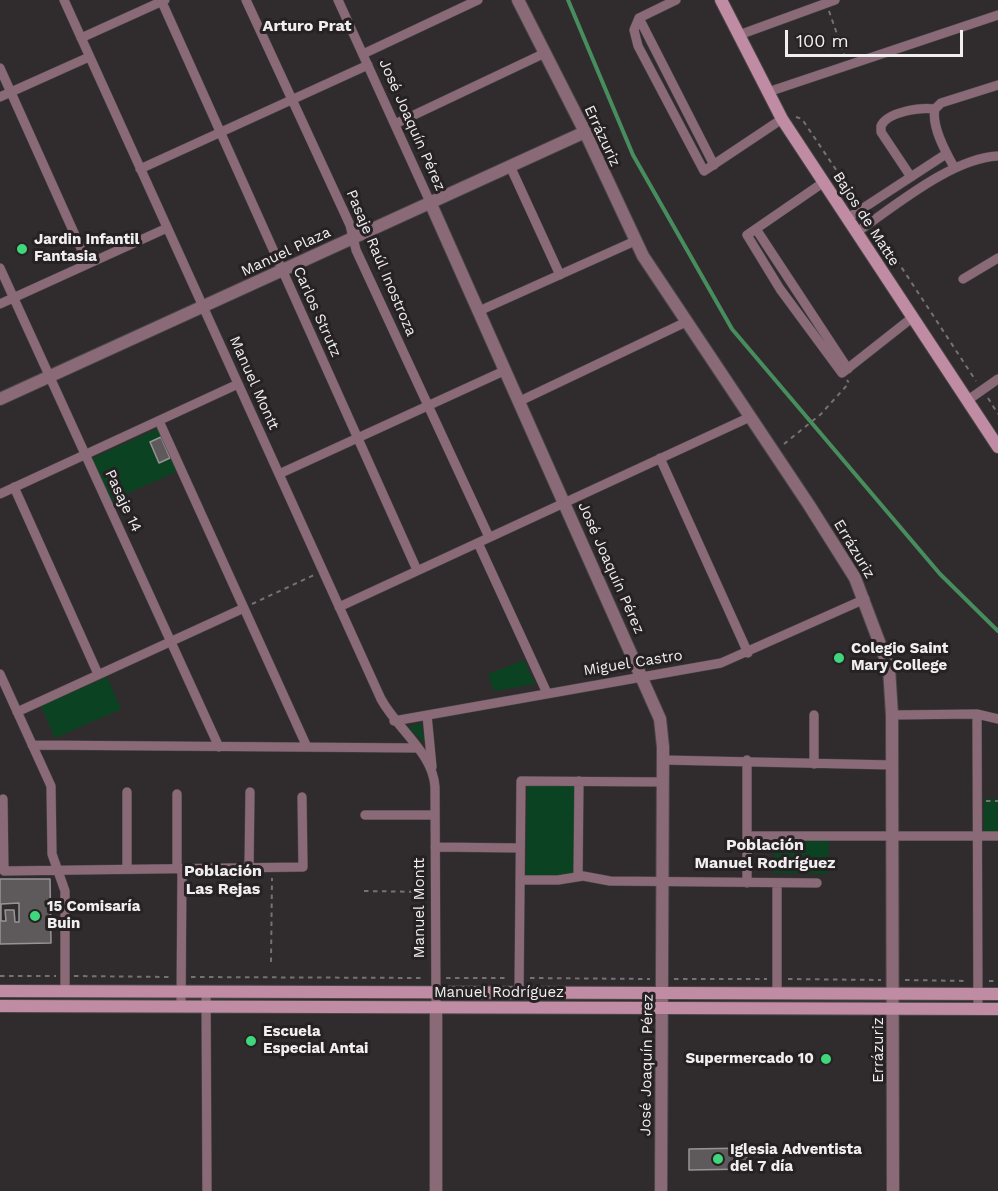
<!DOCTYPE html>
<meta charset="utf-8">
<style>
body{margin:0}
#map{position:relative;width:998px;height:1191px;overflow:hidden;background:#302c2d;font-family:"Work Sans",sans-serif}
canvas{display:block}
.scale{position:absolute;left:785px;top:30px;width:178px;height:27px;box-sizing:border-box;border:3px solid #f1eeef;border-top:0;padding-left:8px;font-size:18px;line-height:21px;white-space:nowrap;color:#f1eeef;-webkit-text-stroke:4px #262224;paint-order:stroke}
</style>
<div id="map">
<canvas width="998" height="1191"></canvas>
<div class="scale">100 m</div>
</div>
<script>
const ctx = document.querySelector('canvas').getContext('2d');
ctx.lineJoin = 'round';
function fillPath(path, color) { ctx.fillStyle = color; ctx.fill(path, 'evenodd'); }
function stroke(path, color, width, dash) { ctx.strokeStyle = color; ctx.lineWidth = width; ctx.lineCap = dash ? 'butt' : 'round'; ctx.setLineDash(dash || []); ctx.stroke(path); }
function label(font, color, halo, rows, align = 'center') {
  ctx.font = font + ' "Work Sans",sans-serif'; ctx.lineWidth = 6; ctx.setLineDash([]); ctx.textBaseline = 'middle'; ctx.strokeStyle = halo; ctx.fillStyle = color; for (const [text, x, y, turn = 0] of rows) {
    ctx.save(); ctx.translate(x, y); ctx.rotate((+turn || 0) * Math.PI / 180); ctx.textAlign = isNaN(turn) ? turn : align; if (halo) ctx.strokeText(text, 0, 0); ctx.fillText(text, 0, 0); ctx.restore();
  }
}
fillPath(new Path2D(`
 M 159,428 L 178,471 L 110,501 L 91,459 Z
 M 524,660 L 535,684 L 494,691 L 488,674 Z
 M 107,677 L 121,709 L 55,738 L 41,706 Z
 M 421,723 L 425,743 L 408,727 Z
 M 527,784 L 576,785 L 574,877 L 526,876 Z
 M 984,799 L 998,799 L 998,831 L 984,831 Z
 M 774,840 L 829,841 L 828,874 L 773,873 Z`), '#0b4322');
stroke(new Path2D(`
 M 568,0 L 633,155 L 732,329 L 940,574 L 998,631`), '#478d5d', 4);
const building = new Path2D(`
 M 161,437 L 170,458 L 159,463 L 150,442 Z
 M 0,879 L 50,879 L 51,943 L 0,944 ZM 19,903 L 19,922 L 15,922 L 14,910 L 5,910 L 6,921 L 1,921 L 1,904 Z
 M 747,1148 L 747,1169 L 689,1170 L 689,1149 Z`);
fillPath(building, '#5e5a5b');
stroke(building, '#989495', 1.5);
const minor = new Path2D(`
 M 64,0 L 381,699 C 398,730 433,753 435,787 L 436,1008
 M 161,0 L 417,570
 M 246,0 L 350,225 L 356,250 L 489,537
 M 338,0 L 430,202
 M 639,18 L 634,30 L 638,46 L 704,171 L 782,119
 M 639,18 L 714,165
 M 639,18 L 676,0
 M 739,35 L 835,0
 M 81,38 L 165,0
 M 363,54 L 478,0
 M 0,68 L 88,264
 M 768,92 L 998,15
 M 0,97 L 89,57
 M 935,109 L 941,103 L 998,85
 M 935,109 C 931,126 946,153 954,167
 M 395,124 L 545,53
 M 510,166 L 560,275
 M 140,169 L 368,65
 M 911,177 L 881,132 L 881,126 C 887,112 920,107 935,109
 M 824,182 L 747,235 L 780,289 L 842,373 L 913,317
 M 848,218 L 946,154
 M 756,229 L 848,369
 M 857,232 C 895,206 952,158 998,156
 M 0,268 L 219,747
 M 963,279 L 998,258
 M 0,304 L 167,228
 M 479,311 L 635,241
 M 968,400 L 998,379
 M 520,401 L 686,322
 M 159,421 L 307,747
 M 660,458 L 748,653
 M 279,474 L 506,370
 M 14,487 L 98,674
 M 0,494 L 238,384
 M 478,543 L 547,693
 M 339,607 L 750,417
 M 0,674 L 51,786 L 52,854 L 65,891 L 65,990
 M 17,712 L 244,608
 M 977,714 L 978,1009
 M 427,715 L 432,767
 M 892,715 L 977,714 L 998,719
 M 394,721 L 721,663 L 865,599
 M 32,745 L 418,748
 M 663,760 L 893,765
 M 814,764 L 814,715
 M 127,792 L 127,869
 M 177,794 L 177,869
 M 3,799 L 4,871 L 303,867 L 302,797
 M 365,815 L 435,815
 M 747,836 L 998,836
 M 435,847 L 520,848
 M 249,868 L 250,792
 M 578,877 L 579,781
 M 520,880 L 558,880 L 583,876 L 610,881 L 817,883
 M 747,883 L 747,760
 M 777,883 L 777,993
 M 206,991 L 207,1191
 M 519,992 L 521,781 L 663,782
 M 181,1007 L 182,869`);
const tertiary = new Path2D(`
 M 518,0 L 585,132 L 643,256 L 809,505 L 855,578 L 889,668 L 892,715 L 893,1191
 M 430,202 L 660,719 L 663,747 L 661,1191
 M 0,399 L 585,132
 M 436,1191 L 436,1008`);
const secondary = new Path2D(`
 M 721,0 L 782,119 L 998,447
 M 0,991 L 998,994
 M 0,1006 L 998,1009`);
stroke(minor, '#4b4748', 10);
stroke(tertiary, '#4b4748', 14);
stroke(secondary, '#4b4748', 14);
stroke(new Path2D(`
 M 829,11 L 845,57
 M 796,117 L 802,119 L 857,201
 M 877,230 L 976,381
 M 988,398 L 998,414
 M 784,444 L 821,414 L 849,383 L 847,380
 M 252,604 L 314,575
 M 986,801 L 998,801
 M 364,891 L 427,892
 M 271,962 L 272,878
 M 0,976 L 56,976
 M 74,976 L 170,977
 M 191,977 L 425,978
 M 446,978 L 509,978
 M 530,978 L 650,979
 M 674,979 L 767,979
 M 788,979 L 881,980
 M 905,980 L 968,981
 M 989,981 L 998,981`), '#757273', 2, [4.5, 4.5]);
stroke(minor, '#8b6a78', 9);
stroke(tertiary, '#8b6a78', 12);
stroke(secondary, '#c08ca3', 12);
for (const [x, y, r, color] of [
 [22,249,6,"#40d77c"],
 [839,658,6,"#40d77c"],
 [35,916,6,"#40d77c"],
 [251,1041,6,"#40d77c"],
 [826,1059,6,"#40d77c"],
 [718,1159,6,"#40d77c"]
]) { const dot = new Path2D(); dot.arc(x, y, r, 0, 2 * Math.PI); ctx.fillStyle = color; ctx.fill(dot); stroke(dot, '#262224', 2); }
label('15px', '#f1eeef', '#262224', [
 ["José Joaquín Pérez",412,125,66],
 ["Errázuriz",602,136,65],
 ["Bajos de Matte",866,219,57],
 ["Manuel Plaza",286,252,-25],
 ["Pasaje Raúl Inostroza",381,263,67],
 ["Carlos Strutz",317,312,66],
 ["Manuel Montt",254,383,66],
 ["Pasaje 14",123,501,65],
 ["Errázuriz",854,549,59],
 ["José Joaquín Pérez",611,568,66],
 ["Miguel Castro",633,663,-9],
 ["Manuel Montt",420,908,-90],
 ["Manuel Rodríguez",499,993],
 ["Errázuriz",879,1050,-90],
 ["José Joaquín Pérez",647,1065,-89]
]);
label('bold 15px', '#f1eeef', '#262224', [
 ["Jardin Infantil",34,240],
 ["Fantasia",34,257],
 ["Colegio Saint",851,649],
 ["Mary College",851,666],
 ["15 Comisaría",47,907],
 ["Buin",47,924],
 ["Escuela",263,1032],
 ["Especial Antai",263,1049],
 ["Supermercado 10",814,1059,"right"],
 ["Iglesia Adventista",730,1150],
 ["del 7 día",730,1167]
], 'left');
label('bold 16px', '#f1eeef', '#262224', [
 ["Arturo Prat",307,26],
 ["Población",765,845],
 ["Manuel Rodríguez",765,863],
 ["Población",223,871],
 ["Las Rejas",223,889]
]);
</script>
